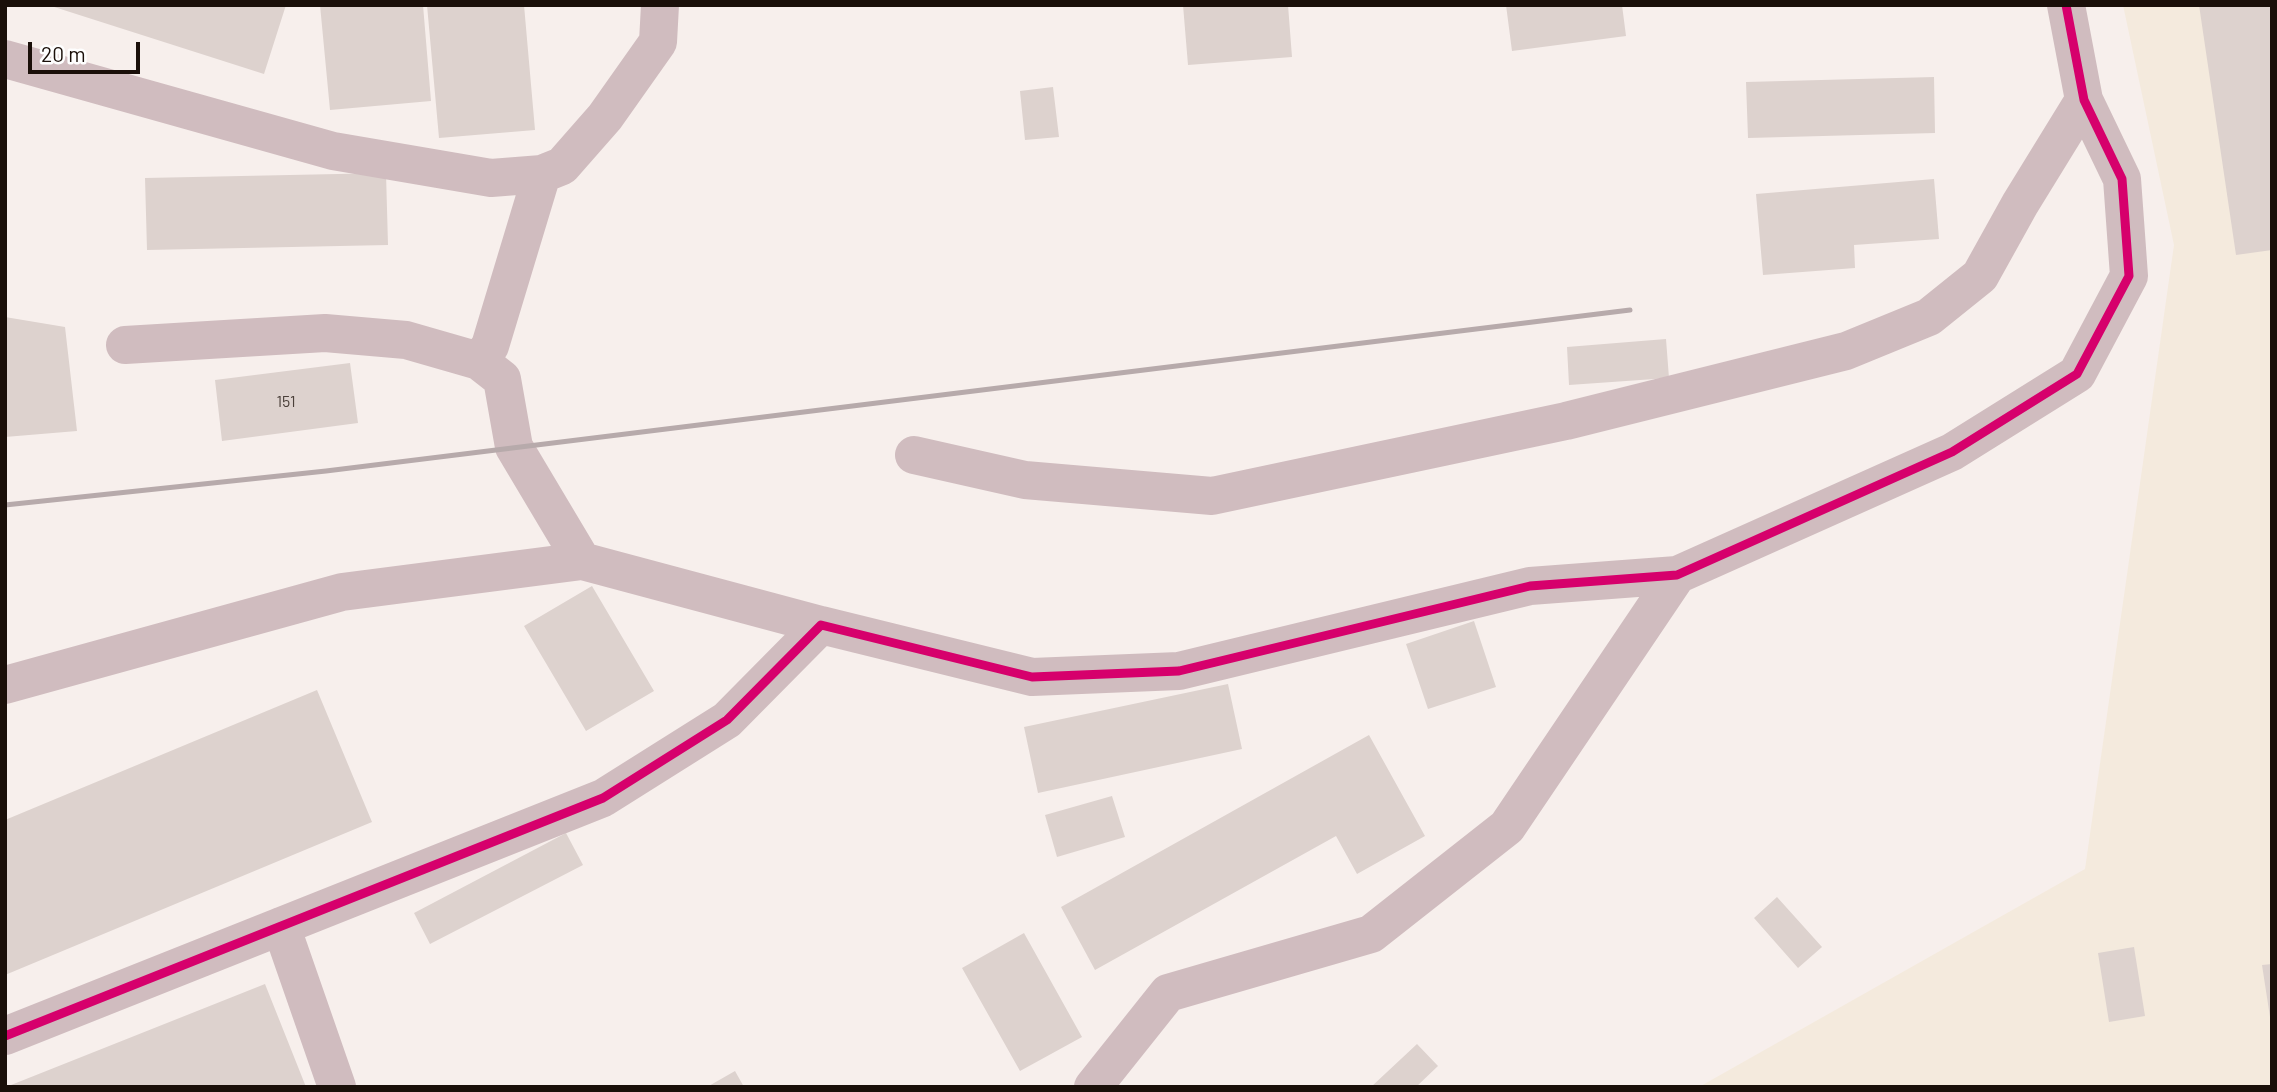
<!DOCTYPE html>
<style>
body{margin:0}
#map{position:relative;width:2277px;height:1092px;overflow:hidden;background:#f7efec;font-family:Barlow,sans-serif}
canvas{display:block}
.frame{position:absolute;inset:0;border:7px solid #1a0f09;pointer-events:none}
.scale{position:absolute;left:28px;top:42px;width:112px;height:32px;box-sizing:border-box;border:4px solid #1a0f09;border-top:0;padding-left:9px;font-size:21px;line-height:24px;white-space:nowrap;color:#1a0f09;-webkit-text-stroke:5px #fefefe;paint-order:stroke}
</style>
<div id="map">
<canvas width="2277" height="1092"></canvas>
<div class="frame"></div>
<div class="scale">20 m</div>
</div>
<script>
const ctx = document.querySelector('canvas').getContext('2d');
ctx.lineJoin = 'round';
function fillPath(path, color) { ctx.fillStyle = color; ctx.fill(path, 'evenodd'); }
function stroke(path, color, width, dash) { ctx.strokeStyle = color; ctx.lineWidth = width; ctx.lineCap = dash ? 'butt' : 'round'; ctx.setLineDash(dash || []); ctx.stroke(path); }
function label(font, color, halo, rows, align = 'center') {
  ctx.font = font + ' Barlow,sans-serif'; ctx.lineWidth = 5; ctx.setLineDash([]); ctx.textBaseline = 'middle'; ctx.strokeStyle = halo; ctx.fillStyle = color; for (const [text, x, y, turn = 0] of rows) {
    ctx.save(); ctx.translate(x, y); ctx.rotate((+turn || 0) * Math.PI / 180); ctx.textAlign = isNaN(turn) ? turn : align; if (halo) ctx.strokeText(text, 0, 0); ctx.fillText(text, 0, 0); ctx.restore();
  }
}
fillPath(new Path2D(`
 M 2123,5 L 2272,5 L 2272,1087 L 1699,1087 L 2085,869 L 2174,245 Z`), '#f4eadd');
fillPath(new Path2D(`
 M 48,5 L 286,5 L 264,74 Z
 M 320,5 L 423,5 L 431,101 L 330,110 Z
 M 427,5 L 524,5 L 535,130 L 439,138 Z
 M 1183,5 L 1288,5 L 1292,57 L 1188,65 Z
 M 1506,5 L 1622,5 L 1626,36 L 1512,51 Z
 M 2199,5 L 2272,5 L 2272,250 L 2236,255 Z
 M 1934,77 L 1935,133 L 1748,138 L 1746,82 Z
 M 1053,87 L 1059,137 L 1025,140 L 1020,91 Z
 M 386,173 L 388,245 L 147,250 L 145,178 Z
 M 1934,179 L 1939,239 L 1854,245 L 1855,268 L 1763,275 L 1756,194 Z
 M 5,317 L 65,327 L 77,431 L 5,437 Z
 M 1666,339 L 1669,378 L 1569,385 L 1567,347 Z
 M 350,363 L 358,423 L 222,441 L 215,380 Z
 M 592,586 L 654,691 L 586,731 L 524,626 Z
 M 1474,621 L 1496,687 L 1428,709 L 1406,644 Z
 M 1228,684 L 1242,749 L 1038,793 L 1024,727 Z
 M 317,690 L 372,822 L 5,975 L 5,820 Z
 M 1369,735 L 1425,836 L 1357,874 L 1336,836 L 1095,970 L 1061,907 Z
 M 1112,796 L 1125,837 L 1057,857 L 1045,815 Z
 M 566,833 L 583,865 L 430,944 L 414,913 Z
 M 1777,897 L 1822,947 L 1798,968 L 1754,918 Z
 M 1024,933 L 1082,1037 L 1020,1071 L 962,968 Z
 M 2134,947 L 2145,1016 L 2109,1022 L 2098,953 Z
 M 2272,964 L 2272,1017 L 2270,1017 L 2262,965 Z
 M 265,984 L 306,1087 L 6,1087 Z
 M 1417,1044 L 1438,1066 L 1416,1087 L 1371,1087 Z
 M 735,1071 L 744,1087 L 707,1087 Z`), '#ddd2ce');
stroke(new Path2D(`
 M 5,59 L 333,151 L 491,178 L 542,174 L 562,166 L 605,117 L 658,42 L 660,5
 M 125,345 L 325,333 L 406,340 L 479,361 L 502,379 L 514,447 L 582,561 L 821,625
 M 479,361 L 490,346 L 542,174
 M 914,455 L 1025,480 L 1212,496 L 1566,421 L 1846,351 L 1929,317 L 1980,276 L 2020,204 L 2084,100
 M 5,685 L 342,592 L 582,561
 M 281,926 L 337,1087
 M 5,1036 L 603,798 L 727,720 L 821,625 L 1032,677 L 1179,671 L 1530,586 L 1677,575 L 1952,452 L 2077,374 L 2129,276 L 2122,179 L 2084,100 L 2066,5
 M 1093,1087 L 1168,993 L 1371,934 L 1507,827 L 1677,575`), '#d0bcbf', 38);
stroke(new Path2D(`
 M 5,505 L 326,471 L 1630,310`), '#b7aaab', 5);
stroke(new Path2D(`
 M 5,1036 L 603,798 L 727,720 L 821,625 L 1032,677 L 1179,671 L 1530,586 L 1677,575 L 1952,452 L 2077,374 L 2129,276 L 2122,179 L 2084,100 L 2066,5`), '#d6006c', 9);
label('16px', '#4b403a', null, [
 ["151",286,402]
]);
</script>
